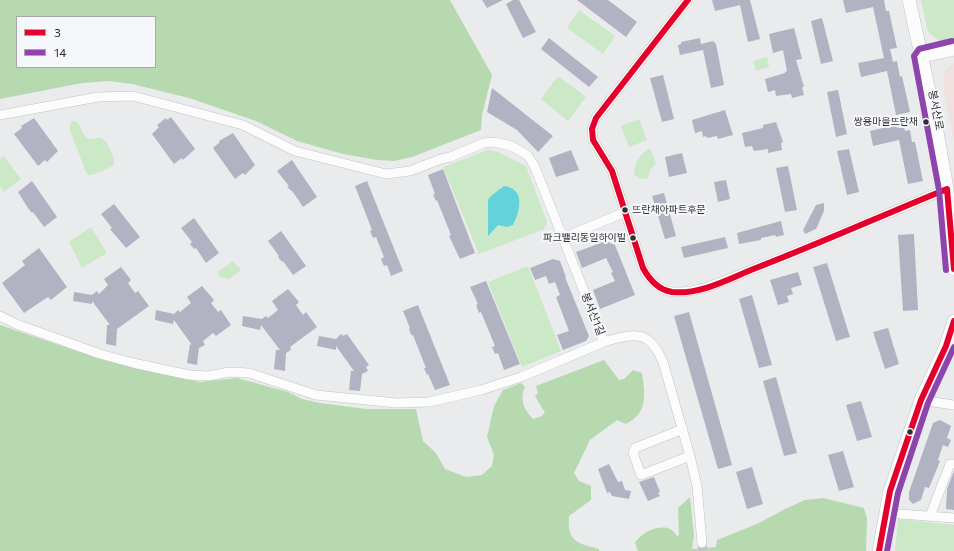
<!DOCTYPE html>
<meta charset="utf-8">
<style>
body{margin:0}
#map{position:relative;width:954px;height:551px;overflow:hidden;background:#eaebec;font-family:Commissioner,sans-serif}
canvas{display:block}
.legend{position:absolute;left:16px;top:16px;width:140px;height:52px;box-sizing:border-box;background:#f6f7fa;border:1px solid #a7a8aa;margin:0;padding:5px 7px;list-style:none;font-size:12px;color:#313132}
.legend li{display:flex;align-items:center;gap:8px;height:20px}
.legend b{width:20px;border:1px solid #a7a8aa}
</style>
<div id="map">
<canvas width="954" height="551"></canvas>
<ul class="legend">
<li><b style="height:5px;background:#e4002b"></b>3</li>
<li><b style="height:5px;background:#8e44ad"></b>14</li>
</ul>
</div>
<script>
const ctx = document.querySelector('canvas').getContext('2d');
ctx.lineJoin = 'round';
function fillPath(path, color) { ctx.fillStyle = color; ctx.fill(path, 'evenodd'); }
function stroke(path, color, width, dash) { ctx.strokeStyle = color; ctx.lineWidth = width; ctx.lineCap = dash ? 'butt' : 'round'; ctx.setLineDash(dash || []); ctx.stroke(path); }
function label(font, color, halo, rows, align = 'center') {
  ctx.font = font + ' Commissioner,"Noto Sans KR",sans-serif'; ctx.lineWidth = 4; ctx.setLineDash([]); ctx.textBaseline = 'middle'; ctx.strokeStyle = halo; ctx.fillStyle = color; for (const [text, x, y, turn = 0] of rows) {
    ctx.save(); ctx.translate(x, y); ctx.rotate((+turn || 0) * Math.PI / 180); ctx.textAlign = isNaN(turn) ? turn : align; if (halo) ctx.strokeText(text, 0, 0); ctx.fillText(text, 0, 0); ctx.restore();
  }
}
fillPath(new Path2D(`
 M 954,63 L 954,140 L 944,92 L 944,73 L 948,67 Z`), '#f0e1e1');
fillPath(new Path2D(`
 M 921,0 L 954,0 L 954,39 L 941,42 L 928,32 Z
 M 579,10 L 615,36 L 603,54 L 567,28 Z
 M 767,57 L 769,67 L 756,71 L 753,61 Z
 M 558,76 L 586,97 L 568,121 L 541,99 Z
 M 639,119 L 647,140 L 629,147 L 621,126 Z
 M 74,121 C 82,123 80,131 85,136 C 95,147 100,124 112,154 C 114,159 115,162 113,166 L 92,175 L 88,175 L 86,172 L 69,128 L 71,122 Z
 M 650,148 L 656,163 L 650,170 L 648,178 L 640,179 L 634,174 C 634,163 640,154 650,148 Z
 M 488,150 L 495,151 L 526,166 L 547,222 L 544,229 L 479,254 L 443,167 Z
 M 4,156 L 21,179 L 4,192 L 0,187 L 0,159 Z
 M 91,227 L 107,253 L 82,268 L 69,242 Z
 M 233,261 L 241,270 L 229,279 L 219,277 L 217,272 Z
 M 528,266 L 561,351 L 522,367 L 488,282 Z
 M 898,519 L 954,525 L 954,551 L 895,551 Z`), '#cbe8c7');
fillPath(new Path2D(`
 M 0,0 L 450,0 L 492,75 L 482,115 L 481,130 L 412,157 L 394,161 L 377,160 L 343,154 L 297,141 L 256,121 L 189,98 L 132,84 L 109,81 L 82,83 L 0,99 ZM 17,17 L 155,17 L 155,67 L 17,67 Z
 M 0,325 L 100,359 L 200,382 L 237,378 L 288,392 L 302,399 L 320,403 L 366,409 L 416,409 L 423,441 L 436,453 L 445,469 L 466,477 L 482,475 L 492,466 L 494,455 L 487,437 L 494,406 L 503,390 L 521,383 L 525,387 C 519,399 524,410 533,419 L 540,417 L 545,413 L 535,396 L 538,393 L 536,386 L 604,360 L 619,380 L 624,379 L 633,370 L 642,373 C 645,395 648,413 626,424 L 617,420 L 590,440 L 574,473 L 579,481 L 591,486 L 591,500 L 569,516 C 567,542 577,543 599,549 L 599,551 L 0,551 Z
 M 690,497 L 694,535 L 692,549 L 716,547 L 717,540 L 759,523 L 785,509 L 805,500 L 823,498 L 864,508 L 867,518 L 866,551 L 638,551 L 635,543 C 640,533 659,524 670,529 C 673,530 675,534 677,536 L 679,535 L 678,508 Z`), '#b6d9b0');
fillPath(new Path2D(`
 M 504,186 C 526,189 520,211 513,225 L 507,227 L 498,225 L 488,236 L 488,200 L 491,196 Z`), '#64d2da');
fillPath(new Path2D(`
 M 482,0 L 503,0 L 487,8 Z
 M 513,0 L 519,0 L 536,32 L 523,38 L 506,4 Z
 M 577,0 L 608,0 L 637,22 L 626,37 Z
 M 712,0 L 750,0 L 760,39 L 748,42 L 740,5 L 715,11 Z
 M 843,0 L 884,0 L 886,11 L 889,11 L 897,48 L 890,49 L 893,62 L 897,61 L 900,77 L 902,76 L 910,112 L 896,115 L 887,71 L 861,77 L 858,63 L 884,58 L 873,7 L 846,13 Z
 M 822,18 L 833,61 L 821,64 L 811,21 Z
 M 794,28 L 802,59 L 796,60 L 804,87 L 802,87 L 804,95 L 792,98 L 791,94 L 776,96 L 775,90 L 768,92 L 765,79 L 785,73 L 785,72 L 787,71 L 783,50 L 773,53 L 769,34 Z
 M 549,38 L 598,77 L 589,87 L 541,49 Z
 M 700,38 L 701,44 L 713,41 L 716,44 L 724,85 L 711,88 L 703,50 L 680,55 L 678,45 L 681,44 L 681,42 Z
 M 663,75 L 674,119 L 662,122 L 650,78 Z
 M 492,88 L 553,136 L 538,152 L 517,130 L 487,112 Z
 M 838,90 L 847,134 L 836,137 L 827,92 Z
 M 725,110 L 733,135 L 718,139 L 717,136 L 707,138 L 706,136 L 703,137 L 702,131 L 695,133 L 692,120 Z
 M 171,117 L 195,149 L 183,160 L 182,158 L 174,164 L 152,134 L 159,127 L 157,125 L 166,118 L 167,120 Z
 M 34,118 L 58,151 L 47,162 L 45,160 L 38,166 L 14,134 L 22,128 L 21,126 Z
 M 776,122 L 783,142 L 781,143 L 782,150 L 768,153 L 768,149 L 754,151 L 752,146 L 745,147 L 742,133 L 763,128 L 763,125 Z
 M 896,125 L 897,128 L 904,127 L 905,131 L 910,130 L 912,142 L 915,142 L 923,181 L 908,184 L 899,140 L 873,146 L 870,131 Z
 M 233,133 L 255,165 L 245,175 L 243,173 L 235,179 L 213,148 L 220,142 L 219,141 Z
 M 849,149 L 859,192 L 847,195 L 837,151 Z
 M 571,150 L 579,170 L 556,177 L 549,158 Z
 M 682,153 L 687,173 L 669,177 L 665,157 Z
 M 292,160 L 317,197 L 303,207 L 293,192 L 287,187 L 289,186 L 277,171 Z
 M 788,166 L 797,210 L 785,212 L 776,168 Z
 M 443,169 L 475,253 L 460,259 L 449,236 L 451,235 L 437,200 L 436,201 L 433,195 L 435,194 L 428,175 Z
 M 726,180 L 730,199 L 718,202 L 714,182 Z
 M 32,181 L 57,217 L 44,227 L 33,212 L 32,213 L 28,208 L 18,192 Z
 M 367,181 L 403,271 L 391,276 L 387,265 L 384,266 L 381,259 L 384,257 L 376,237 L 373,238 L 370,231 L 372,230 L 355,186 Z
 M 664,193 L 676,236 L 665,239 L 652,196 Z
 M 824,203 L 824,211 L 816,229 L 805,234 L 803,230 L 816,205 Z
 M 114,204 L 140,237 L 126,248 L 110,229 L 112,228 L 101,214 Z
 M 194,218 L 219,253 L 206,263 L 196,248 L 194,249 L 190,244 L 192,242 L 181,228 Z
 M 781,221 L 784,235 L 776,237 L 775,235 L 761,238 L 761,240 L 739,244 L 737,233 Z
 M 281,231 L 306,266 L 293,275 L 283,261 L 282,262 L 278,257 L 279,256 L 268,241 Z
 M 914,234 L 918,310 L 903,311 L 898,235 Z
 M 725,237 L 728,248 L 684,258 L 681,247 Z
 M 606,241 L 615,245 L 635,295 L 600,309 L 593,290 L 615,281 L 611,273 L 613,272 L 606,258 L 582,268 L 576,252 Z
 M 39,248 L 67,287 L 51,300 L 48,297 L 24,313 L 2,283 L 25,265 L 22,261 Z
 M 553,259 L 560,261 L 566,277 L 565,277 L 589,336 L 586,341 L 563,350 L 557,335 L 569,331 L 556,297 L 560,295 L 555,282 L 549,284 L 546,276 L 535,280 L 530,268 Z
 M 827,263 L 850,337 L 836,341 L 813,267 Z
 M 121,267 L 131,280 L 128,283 L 135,293 L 138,291 L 149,306 L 117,329 L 116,346 L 106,344 L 107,325 L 110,325 L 92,301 L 92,304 L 73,301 L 74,292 L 92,295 L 97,291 L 99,294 L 108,285 L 104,279 Z
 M 798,272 L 802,285 L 791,288 L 793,294 L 787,296 L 789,302 L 778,305 L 770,280 Z
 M 486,281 L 520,364 L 504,370 L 498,353 L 495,354 L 492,347 L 495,346 L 481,312 L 479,313 L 476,305 L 478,304 L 470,287 Z
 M 202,286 L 214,300 L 211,303 L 218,312 L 221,310 L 231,325 L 216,336 L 213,333 L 203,341 L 205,345 L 199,348 L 197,365 L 187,363 L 190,344 L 192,345 L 174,320 L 173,324 L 155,320 L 156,310 L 174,314 L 178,310 L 180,312 L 191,303 L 187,297 Z
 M 288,289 L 299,302 L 296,305 L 303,315 L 306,312 L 317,327 L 290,347 L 291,350 L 286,353 L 285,371 L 274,369 L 276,350 L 280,350 L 261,325 L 260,330 L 242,326 L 243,316 L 262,319 L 266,316 L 268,318 L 278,310 L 272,301 Z
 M 752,295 L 772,365 L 759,368 L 739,299 Z
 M 418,305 L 450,385 L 435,390 L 428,374 L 427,375 L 424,368 L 426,368 L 413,335 L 411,335 L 409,329 L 410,328 L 403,311 Z
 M 689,312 L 732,465 L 718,469 L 674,316 Z
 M 888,328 L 899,364 L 885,369 L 873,332 Z
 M 341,334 L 343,336 L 347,334 L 369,365 L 366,367 L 368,371 L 362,374 L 360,391 L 349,390 L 351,371 L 354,371 L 336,346 L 336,350 L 317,346 L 319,336 L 336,339 Z
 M 776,377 L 797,453 L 784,456 L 763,381 Z
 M 861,401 L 872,437 L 857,441 L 846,405 Z
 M 940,420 L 951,426 L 947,438 L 951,440 L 948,447 L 943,445 L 938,460 L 940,461 L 929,488 L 925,487 L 921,500 L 913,504 L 909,500 L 909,492 L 933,423 Z
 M 843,451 L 854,487 L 839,491 L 828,455 Z
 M 609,464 L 618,482 L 622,481 L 625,490 L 631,491 L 629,499 L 612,496 L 610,492 L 607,493 L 598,469 Z
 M 752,467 L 763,504 L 747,509 L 736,472 Z
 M 954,471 L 954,510 L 946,509 L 947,489 Z
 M 654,477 L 660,492 L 658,493 L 660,496 L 648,501 L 639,482 Z`), '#b1b3c3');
stroke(new Path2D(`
 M 702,543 L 703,551`), '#c5c6c7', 9, [9, 4.5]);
const street = new Path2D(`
 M 688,0 L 596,118 L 592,129 L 593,140 L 612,171 L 643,268 C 649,280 661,292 675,292 C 701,293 727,279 751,270 C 817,245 881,216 947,189
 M 0,115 L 98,97 L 133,96 L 243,125 L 295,151 L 386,174 L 410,171 L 441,159 L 450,157 L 484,143 L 494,142 L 511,146 L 520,151 L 527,155 L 534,165 L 563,238
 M 625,212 L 563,238 L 604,342 C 635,333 649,329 663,362 L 690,456 L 697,486 L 702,543
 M 0,316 L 16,324 L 100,354 L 133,363 L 189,375 L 208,376 L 229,372 L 249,373 L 316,395 L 397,403 L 429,402 L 481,390 L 521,377 L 604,342
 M 921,400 L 954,405
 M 683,429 L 635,448 L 633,453 L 641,475 L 690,456
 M 886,513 L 954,518
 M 930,516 L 950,464 L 954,464`);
const secondary = new Path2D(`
 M 909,0 L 933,109 L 947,189 L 954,269
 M 922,56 L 954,49
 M 879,551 L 890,491 L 921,400 L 946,346 L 954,321`);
stroke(street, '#c2c3c4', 10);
stroke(secondary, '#c2c3c4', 14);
stroke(street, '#fcfcfc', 9);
stroke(secondary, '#fcfcfc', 13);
stroke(new Path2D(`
 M 688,0 L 596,118 L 592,129 L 593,140 L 612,171 L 643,268 C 649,279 659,290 672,292 C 701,295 730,278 756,268 C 821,243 883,215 947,189 L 954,269
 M 879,551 L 890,491 L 921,400 L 946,346 L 954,321`), '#e4002b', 6);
stroke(new Path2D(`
 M 946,270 L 939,190 L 914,56 L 919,49 L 952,41
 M 887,551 L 898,493 L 928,403 L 954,347`), '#8e44ad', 6);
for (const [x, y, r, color] of [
 [926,122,3.5,"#313132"],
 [625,210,3.5,"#313132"],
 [633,238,3.5,"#313132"],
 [910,432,3.5,"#313132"]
]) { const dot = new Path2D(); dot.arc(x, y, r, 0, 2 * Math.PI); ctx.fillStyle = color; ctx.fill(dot); stroke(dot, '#f6f7fa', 1.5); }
label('10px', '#313132', '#f6f7fa', [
 ["쌍용마을뜨란채",918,122],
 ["뜨란채아파트후문",632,210,"left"],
 ["파크밸리동일하이빌",626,238]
], 'right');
label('11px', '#313132', '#f6f7fa', [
 ["봉서산로",936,110,79],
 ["봉서산1길",593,314,68]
]);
</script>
